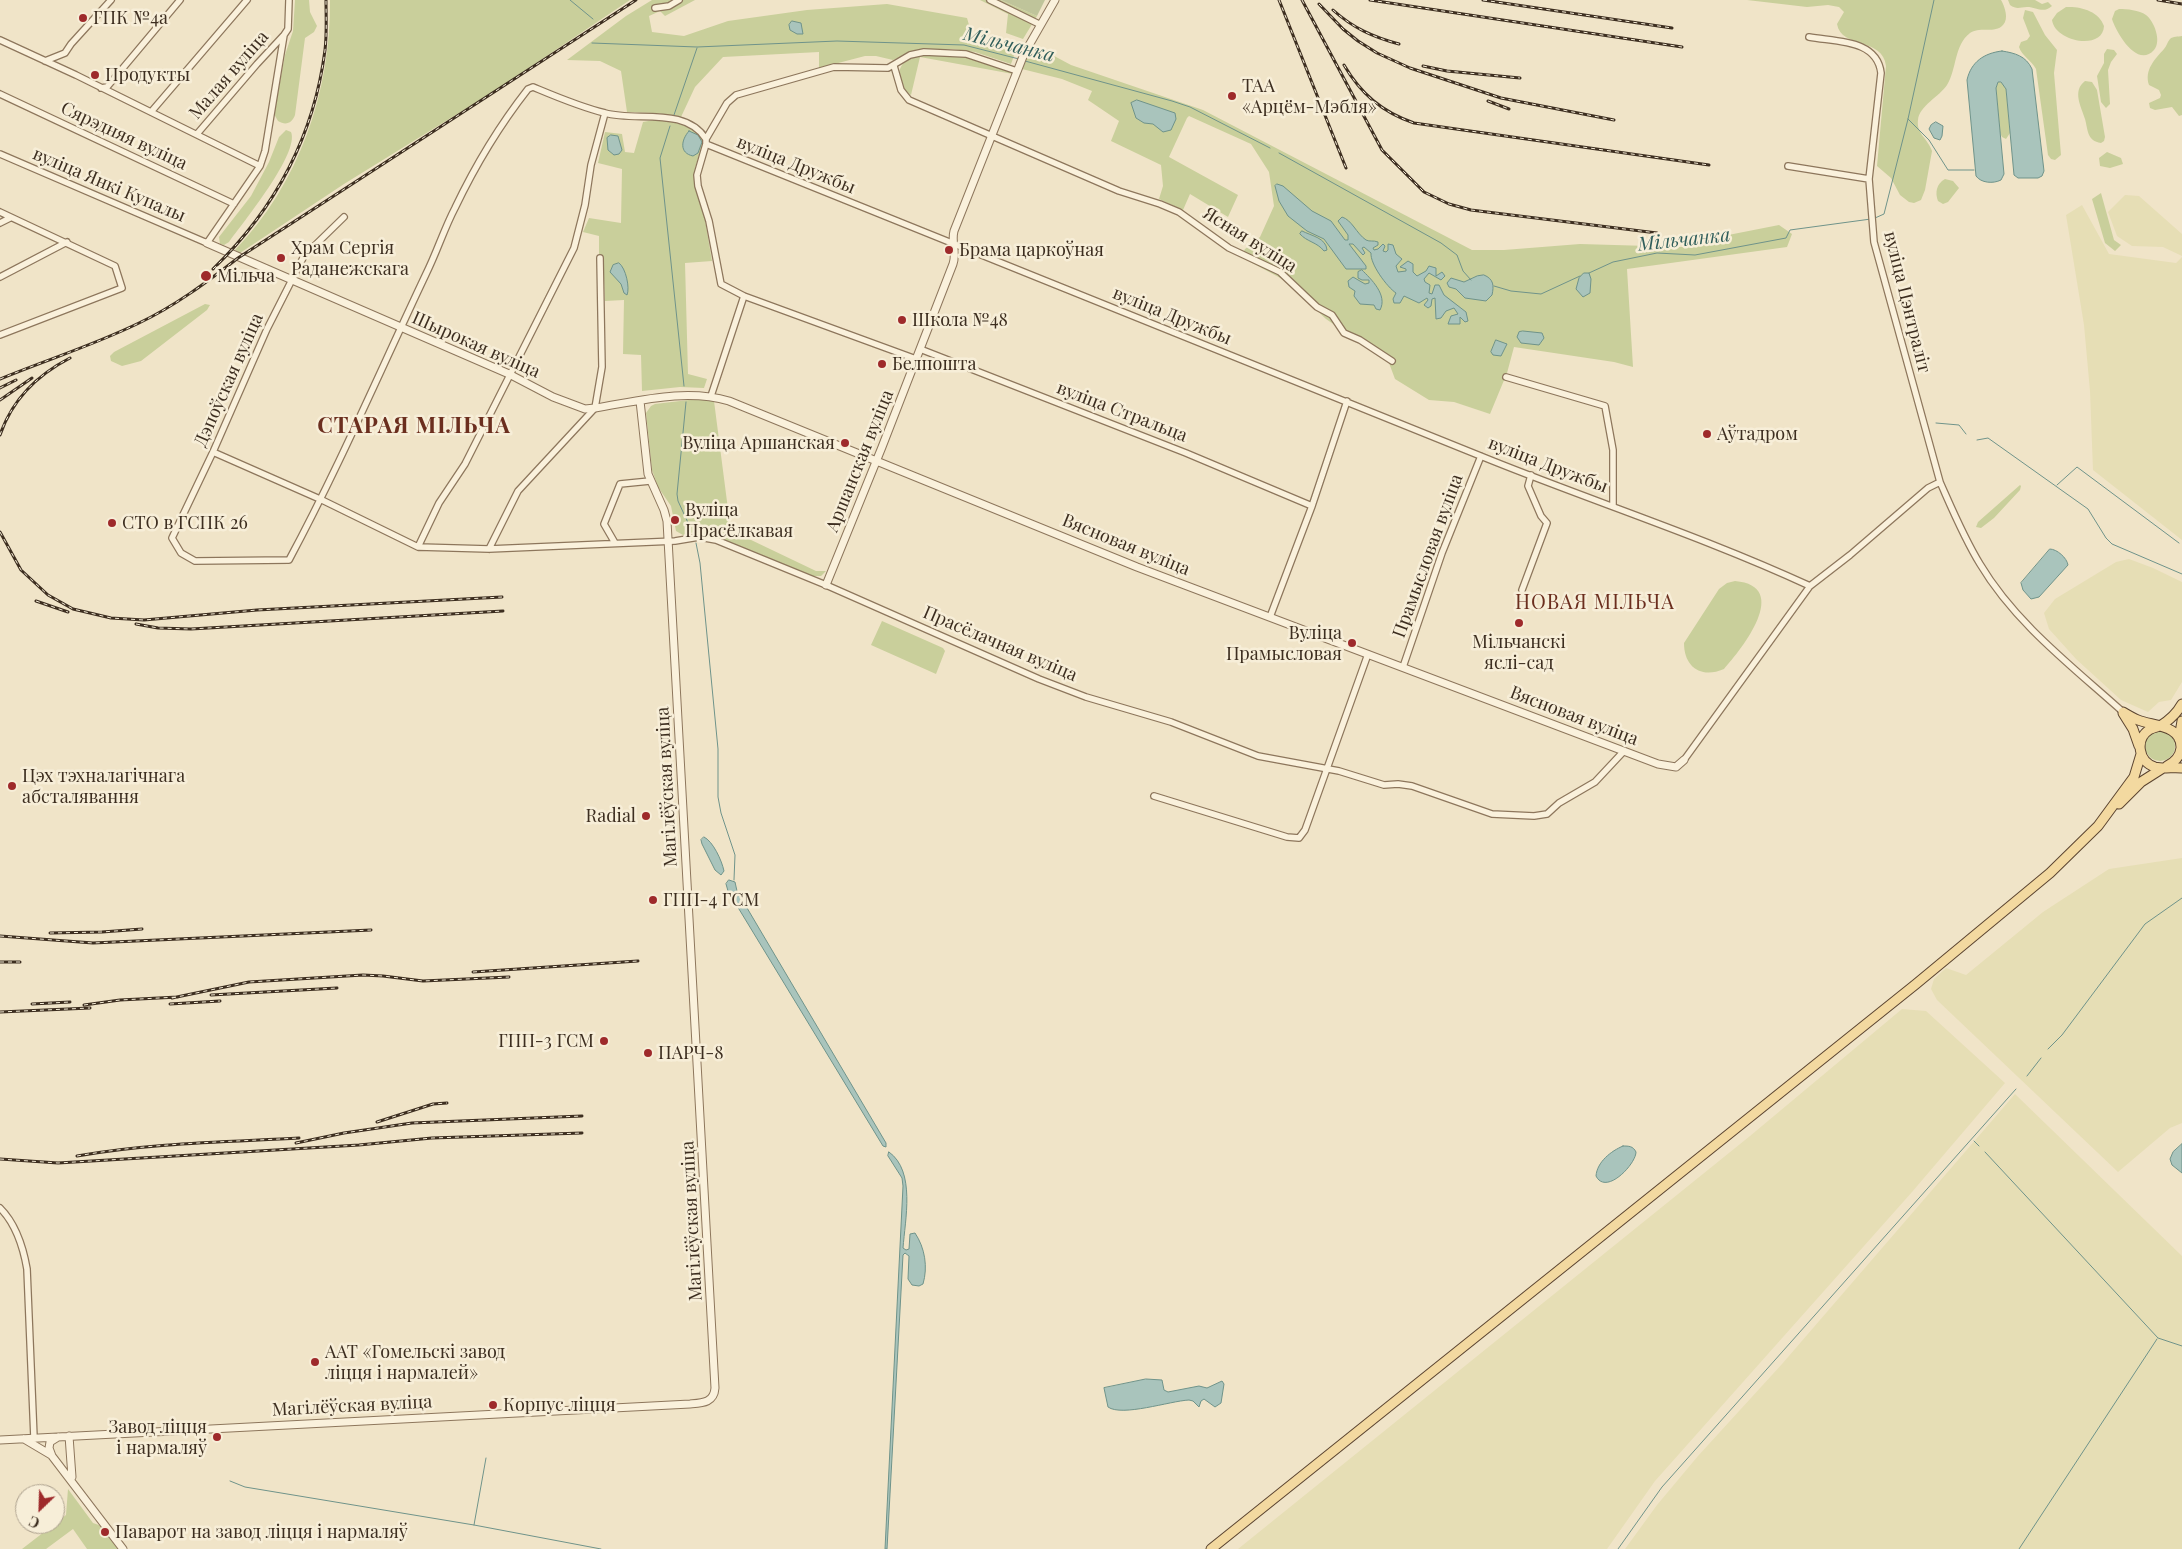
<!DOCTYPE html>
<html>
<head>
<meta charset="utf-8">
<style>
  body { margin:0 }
  #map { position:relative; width:2182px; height:1549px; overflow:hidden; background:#f0e4c8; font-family:"Playfair Display",serif }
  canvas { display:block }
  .north { position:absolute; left:15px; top:1484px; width:50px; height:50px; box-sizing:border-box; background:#f7eed8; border:1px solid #ada18e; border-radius:50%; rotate:204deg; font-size:14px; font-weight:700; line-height:20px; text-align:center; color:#3d2e20 }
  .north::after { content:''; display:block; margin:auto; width:18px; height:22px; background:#9e2a2b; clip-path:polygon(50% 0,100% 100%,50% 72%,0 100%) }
</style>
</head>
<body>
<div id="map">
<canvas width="2182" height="1549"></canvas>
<div class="north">С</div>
</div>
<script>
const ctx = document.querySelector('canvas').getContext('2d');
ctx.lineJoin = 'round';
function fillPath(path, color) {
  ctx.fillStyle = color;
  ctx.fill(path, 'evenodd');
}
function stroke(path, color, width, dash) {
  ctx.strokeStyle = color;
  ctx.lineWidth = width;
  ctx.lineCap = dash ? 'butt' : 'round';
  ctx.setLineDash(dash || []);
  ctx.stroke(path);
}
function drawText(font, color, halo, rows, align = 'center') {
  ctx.font = font + ' "Playfair Display",serif';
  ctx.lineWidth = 5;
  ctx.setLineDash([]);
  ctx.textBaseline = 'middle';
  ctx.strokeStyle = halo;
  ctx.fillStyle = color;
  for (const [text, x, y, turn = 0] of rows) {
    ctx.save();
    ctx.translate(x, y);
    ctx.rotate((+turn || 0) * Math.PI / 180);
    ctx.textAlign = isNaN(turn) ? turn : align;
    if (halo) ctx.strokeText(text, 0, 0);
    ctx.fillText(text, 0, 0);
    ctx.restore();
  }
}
fillPath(new Path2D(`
  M2125,195L2139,196L2182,234V256L2163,247L2132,246L2117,236L2108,212Z
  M2082,205L2109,254L2176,263L2182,257V540L2093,470L2090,391L2084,325L2066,215Z
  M2129,559L2153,568L2182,582V682L2171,700L2159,702L2148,712L2121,700L2076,659L2049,629L2044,613L2055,599L2116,562Z
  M2182,858V1123L2170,1128L2118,1172L1937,1000L1931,989L1934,979L1946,968L1966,975L2043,912L2109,869Z
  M1902,1009L1926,1011L2005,1083L1912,1192L1655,1481L1607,1549H1238L1750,1136Z
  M2015,1094L2182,1256V1549H1625L1657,1505L1698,1456L1782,1364Z`), '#e6deb5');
fillPath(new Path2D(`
  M295,0H309L310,12L317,26L314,32L305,38L295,115C292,123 286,126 278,121L274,114L285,55L293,31Z
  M330,0H630L496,90L344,184L240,253L235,250C299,184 331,91 330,0Z
  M652,0H695L665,16L660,11L649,16L652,32L684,36L728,21L807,10L887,4L967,18L973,39L1015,53L1011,64L975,52L952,49L915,50L893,60L876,56H865L819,68V52L723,57L695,87L681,117L656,113L627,112L621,71L600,61L567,60L626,16Z
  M980,0H1001L1037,16L1023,39L1006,33L1008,14Z
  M1747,0H2001C2005,7 2009,19 2003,25C1995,34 1980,26 1970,33C1954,45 1957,69 1947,85C1940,96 1919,106 1918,120C1916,133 1928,139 1932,151L1925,190L1921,200L1914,203L1909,202L1900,195L1891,178L1877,166L1886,66C1883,37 1841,49 1837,24L1844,12L1839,7L1828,5L1807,7Z
  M2008,0H2035L2042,4L2048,2L2052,6C2043,14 2037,7 2027,7C2020,7 2017,10 2010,5Z
  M2066,7C2080,6 2099,11 2104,26C2103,51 2055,42 2052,20L2057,13Z
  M2119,9C2127,9 2139,10 2146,15C2154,21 2162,41 2154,50C2137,69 2116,32 2112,19L2115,11Z
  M2025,10L2033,12L2045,35L2057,50L2054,73L2061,155L2055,160L2051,159L2048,155L2036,69C2031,60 2022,56 2019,47L2021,42L2027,40L2030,36L2023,18Z
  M2182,36V115L2179,116L2172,107L2155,110L2150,108L2149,103L2160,98L2161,95L2159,90L2149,85C2144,70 2155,59 2164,49C2167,46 2167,42 2170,39C2173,36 2178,37 2182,36Z
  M1034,49H1041L1071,65L1203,110L1472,250H1504L1580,244L1683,247L1708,239L1779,225L1792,234L1787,247L1627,269L1633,367L1614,362L1514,347L1507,373L1490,414L1454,402L1429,400L1395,379L1389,363L1326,319L1286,281L1241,257L1245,249L1260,237L1274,206L1269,172L1251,144L1189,116L1187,118L1169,157L1238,195L1228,217L1190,194L1183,210L1159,199L1163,186L1161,165L1111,141L1119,121L1088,100L1092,91L1062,79L1022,69L1029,53Z
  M2107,49L2114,50L2117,54L2111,62L2108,70L2110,104L2106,108L2101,102L2097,76L2104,63V54Z
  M932,54L963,56L1011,71L1013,74L920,57L911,95L903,89L899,75C900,57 918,55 932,54Z
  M2085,81L2092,82L2097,90L2105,137L2104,141L2101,143C2087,141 2088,130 2085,119C2081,106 2072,91 2085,81Z
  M1998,82L2003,83L2006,89L2010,133L2006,139L2002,137L2000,133L1996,88Z
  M659,119C674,122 697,126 703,142L695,168L694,180L705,220L712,261L685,263L688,374L707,379L704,388L680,387L642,391L641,355L623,354L624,300L605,301L603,256L599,255V236L583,232L589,218L621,223L622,169L598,163L605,132L622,134L625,152L634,153L643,122Z
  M286,130L291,132C300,153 242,224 229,242L224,245L220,244L219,237L251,196L269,162L279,137Z
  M2107,152L2121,158L2123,164L2110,168L2100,166L2099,158Z
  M1945,179L1953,181L1959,188L1948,202L1943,204L1938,201C1935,193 1936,184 1945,179Z
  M2101,193L2114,240L2121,245L2115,251L2105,243L2092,199Z
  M205,304L210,305L207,310L141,361L122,366L111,361L110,356L114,352Z
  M697,399L714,401L729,517L726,528L816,571H826L821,576H812L711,535L694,532L683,535L676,531L671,506L658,487L652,470L646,413L651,406L655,404Z
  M2020,485L2021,486L2020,490L1994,518L1981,528L1976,527L1978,522Z
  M1735,581C1792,586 1742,649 1724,669C1701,679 1684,667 1684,643L1719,589L1727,583Z
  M882,621L943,648L945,651L936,674L871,645Z
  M2145 746a15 15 0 1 1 30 0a15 15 0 1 1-30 0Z
  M68,1489L93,1523L99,1525L118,1549H87L73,1529L46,1549H22L66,1515Z`), '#c9cf9b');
fillPath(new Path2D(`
  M1001,0H1045L1037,16Z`), '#bfc49a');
const water = new Path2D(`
  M792,21L801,23L803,34H797L790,30L789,25Z
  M2002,51C2015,53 2026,56 2032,69L2044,171L2042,176L2038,178H2018L2014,175L2006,89L2001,82H1998L1996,88L2004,174L2001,180C1993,184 1981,183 1976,176L1967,80C1971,62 1984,53 2002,51Z
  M1137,100L1175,113L1176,119L1171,130L1163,132L1153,124L1144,123L1136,118L1131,103Z
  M1936,122L1943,126L1942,136L1940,140L1934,138L1929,129L1931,125Z
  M689,131L698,135L702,142L698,153L693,156C679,153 681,140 689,131Z
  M611,135L618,136L622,150L619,154L614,155L608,150L607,138Z
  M1277,184L1283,186L1312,211L1331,221L1345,240H1348V235L1338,221L1342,217C1352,220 1356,233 1366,240C1370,242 1373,240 1378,242V245L1373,248L1374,250L1378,249L1383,244L1385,246L1383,251L1386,252L1388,250V244L1393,245L1396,254L1402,259L1396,266L1398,272L1406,271V269L1400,267L1408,261L1413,264V272L1417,276L1426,271L1429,266L1436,268V276L1442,272L1445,276L1441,280L1429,273L1424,279L1425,282L1430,285L1429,293L1432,294L1435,285H1439L1444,295L1466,312L1468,321L1465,322L1460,317V324H1448L1451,316L1458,314L1454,308L1446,311L1441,318L1436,319L1435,298L1432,299L1431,306L1428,308L1424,305L1428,300L1427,298L1419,303L1404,296L1400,303H1394L1393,299L1396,293C1387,287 1370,264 1371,253L1364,247L1362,248L1365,253L1363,255L1353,244H1349L1366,266V269H1346L1324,239L1307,231L1288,216L1279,201L1275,186Z
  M1302,231C1312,236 1326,238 1327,250L1324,251C1317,242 1307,242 1300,234Z
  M619,263C626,268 630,288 627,295L624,293L621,284L610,272L613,265Z
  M1362,270C1371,279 1388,295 1380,310L1376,309L1374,305L1360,304L1354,296L1355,291L1349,287L1348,281L1353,277L1365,284L1369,283V280H1362L1358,278V272Z
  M1584,273H1589L1591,279L1590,293L1583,297L1576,289L1579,278Z
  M1484,275C1494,279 1494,286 1492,295L1486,301L1465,298L1456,289L1449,287L1447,283L1451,278L1464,282L1477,276Z
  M1523,331L1542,333L1544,338L1539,345L1521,343L1517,337L1519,332Z
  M1496,340L1507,344L1501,356L1493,355L1491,352Z
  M2050,549C2057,549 2067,558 2068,565L2039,597L2031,599L2023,590L2021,583Z
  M704,837C713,841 722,861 724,871L721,875L715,870L702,844L701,840Z
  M729,880L735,882L737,891L886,1143V1147L883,1146L728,891L726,884Z
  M2182,1144V1173L2172,1165L2170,1159L2173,1152Z
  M1623,1146C1629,1146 1633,1146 1636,1152C1636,1164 1606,1196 1596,1176C1597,1162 1611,1151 1623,1146Z
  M889,1152C916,1171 905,1220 903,1248L906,1250L909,1249L910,1234L915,1233C925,1248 928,1267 923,1284L919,1286L912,1285L908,1279L909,1256L905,1253L903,1255L887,1549H885L903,1186L902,1178L888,1156Z
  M1146,1379L1162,1380L1164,1390L1168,1392L1199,1386L1207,1388L1222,1381L1224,1384L1221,1403L1215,1407L1204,1399L1201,1401L1199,1407L1193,1401L1189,1400C1170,1401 1122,1417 1108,1407L1104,1388Z`);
fillPath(water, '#a9c4bc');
stroke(water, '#6f938a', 1);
stroke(new Path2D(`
  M570,0L593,19
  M592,43L697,47L837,41L964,45L1019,59
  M1025,61L1172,101L1190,107L1270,148
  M674,115L697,48
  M1908,119L1929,140L1948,170H1974
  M670,126L660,158L684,386
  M1279,153L1441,243L1457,255L1463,271L1471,280
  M1875,218L1884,214L1908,119L1934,0
  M1589,273L1613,262L1657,253L1695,255L1786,238L1790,230L1871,219
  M1494,286L1511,291L1541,294L1580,276
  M686,402L677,494L678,501L690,527
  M1936,423L1959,425L1966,434
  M1977,440L1988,438L2088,509L2106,538L2112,544L2182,574
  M2057,485L2077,467L2179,543
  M696,543L700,563L718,749V797L721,813L735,855L734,880
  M2048,1049L2062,1035L2145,924L2182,898
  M2027,1076L2041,1058
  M1974,1141L1979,1146
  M1985,1152L2158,1338L2182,1346
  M230,1481L245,1487L474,1525L601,1549
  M474,1525L486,1458
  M1618,1549L1662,1487L2016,1089
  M2019,1549L2157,1339`), '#6f938a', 1);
const minor = new Path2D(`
  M990,0L1039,24
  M655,8L669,6L679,0
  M1809,37C1836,42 1877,39 1881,73L1869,179L1874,242L1940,482C1952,509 1964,538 1980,564C2015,623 2073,667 2123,712
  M0,40L76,75L260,166
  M45,61L65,53L71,44L111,0
  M894,66L901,90L909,100L1119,191L1160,204L1179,212L1229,248L1280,272L1317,307L1332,315L1344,333L1360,340L1392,361
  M101,88L107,87L180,0
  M0,94L234,204
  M151,112L247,0
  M197,134L257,64L283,36
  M706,144C968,251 1231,354 1493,461C1598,503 1706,538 1810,586
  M0,154L207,243L260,166L265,151L284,35L288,29L289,0
  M1788,166L1869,179
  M0,212L115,266L122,288L0,335
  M344,217L304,256L267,329L213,452L172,538L181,553L195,561L289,560C339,467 381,369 426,274C437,252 444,229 455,208C475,166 499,126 528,89L533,87C557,97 580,107 605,113C636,122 685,106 706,139
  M0,223L10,218
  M0,277L67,242
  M920,349L1186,453L1312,506
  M916,359L744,296L721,284L709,221L698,186L697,175L706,144V139L727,103L736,95L834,67L888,68L910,55L924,52L966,54L1017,71
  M1506,377L1605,406L1613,450V506
  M711,396L744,296
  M213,452L322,500L418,547L489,549L675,541L699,537L716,540L826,585L1039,679L1086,697L1171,722L1258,756L1339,771L1384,785L1398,784L1412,786L1492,814L1534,816L1547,814L1559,803L1595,782L1624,751
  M615,543L604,524L620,484L650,481
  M418,547L439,503L465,464L574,248L585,205L591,165L605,113
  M489,549L518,491L595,408L602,367L600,258
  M1522,590L1547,523L1541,516L1528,486L1531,475
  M1270,617L1312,506L1347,401
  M1403,667L1442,553L1481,456
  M1684,760L1810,586L1850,555L1928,488L1940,482
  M1154,796L1287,837L1299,838L1305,830L1368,654
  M0,1208C16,1224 23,1246 27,1269L34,1438`);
const tertiary = new Path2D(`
  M207,243L509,374L553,397L585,409L595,408C639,401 686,388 729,401L1137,567L1658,764L1676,767L1684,760
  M826,585L882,447L953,264C957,253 951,242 954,231L1024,54L1055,0
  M69,1436L72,1477
  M58,1437L50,1442L49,1448L52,1456L123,1549
  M24,1439L51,1455
  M0,1440L690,1404C702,1403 714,1403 715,1388L667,521L664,510L648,474L640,401`);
const primary = new Path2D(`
  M2182,704C2177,713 2170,720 2160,726C2157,727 2152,728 2149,730C2135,739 2138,762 2155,767C2163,769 2174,767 2182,768
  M2123,712C2128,715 2133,718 2138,720C2153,726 2182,725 2181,748C2180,757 2175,762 2167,766
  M2123,713L2133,729L2139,746
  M2179,739L2182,721
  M2119,804L2141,782L2163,768
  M1211,1549L1916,984L2050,873L2098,826L2134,777L2141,754`);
stroke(minor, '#8d765c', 8);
stroke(tertiary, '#8d765c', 9);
stroke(primary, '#5b4430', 11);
stroke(minor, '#faf1dc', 5.5);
stroke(tertiary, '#faf1dc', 7);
stroke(primary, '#f3d9a0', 9);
const rail = new Path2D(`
  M1279,0L1346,168
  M1302,0L1382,150L1424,192L1449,204L1471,210L1657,233
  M1370,0L1682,47
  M1483,0L1672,28
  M2158,0L2182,4
  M1319,4L1343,29L1358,41L1377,53L1410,68L1501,98L1614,120
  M1333,10C1353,28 1373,37 1399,44
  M1344,65C1361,94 1382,112 1414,123L1709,165
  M1423,66L1447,71L1520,78
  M1488,101L1509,109
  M213,269C275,209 314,136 325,50C327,33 326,16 326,0
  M0,379C46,360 94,345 139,323C175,306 207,282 238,258L636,0
  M0,388L16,380
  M0,400L32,378
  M0,435C12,400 37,375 70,358
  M0,532L21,570L48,595L73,609L111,618L144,620L257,610L502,597
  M36,601L68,612
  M136,624L158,628L191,629L503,611
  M50,933L102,932L142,929
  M0,936L93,943L371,930
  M0,962H20
  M473,972L638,961
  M211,995L337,988
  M172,998L249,982L363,975L383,976L423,981L509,977
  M32,1004L70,1002
  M170,1004L220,1001
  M84,1005L120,1000L178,997
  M0,1012L90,1008
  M377,1122L433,1104L447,1103
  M296,1143L344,1133L412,1123L582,1116
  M77,1156C150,1143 225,1142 299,1138
  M0,1159L58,1163L359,1145L432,1138L582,1133`);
stroke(rail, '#3d2e20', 3);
stroke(rail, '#f7eed8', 1, [4]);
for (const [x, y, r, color] of [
  [83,18,5,"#9e2a2b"],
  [95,75,5,"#9e2a2b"],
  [1232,96,5,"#9e2a2b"],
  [949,250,5,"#9e2a2b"],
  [281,258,5,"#9e2a2b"],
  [206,276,6,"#9e2a2b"],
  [902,320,5,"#9e2a2b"],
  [882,364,5,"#9e2a2b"],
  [1707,434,5,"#9e2a2b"],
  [845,443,5,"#9e2a2b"],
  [675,520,5,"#9e2a2b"],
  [112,523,5,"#9e2a2b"],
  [1519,623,5,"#9e2a2b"],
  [1352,643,5,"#9e2a2b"],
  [12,786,5,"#9e2a2b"],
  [646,816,5,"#9e2a2b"],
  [653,900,5,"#9e2a2b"],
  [604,1041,5,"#9e2a2b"],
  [648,1053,5,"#9e2a2b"],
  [315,1362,5,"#9e2a2b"],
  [493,1405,5,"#9e2a2b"],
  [217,1437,5,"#9e2a2b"],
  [105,1532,5,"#9e2a2b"]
]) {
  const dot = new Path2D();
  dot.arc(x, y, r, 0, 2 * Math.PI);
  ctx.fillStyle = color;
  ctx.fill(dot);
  stroke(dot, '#f7eed8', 2);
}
drawText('18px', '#3d2e20', '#f7eed8', [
  ["ГПК №4а",93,18],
  ["Продукты",105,75],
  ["ТАА",1242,86],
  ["«Арцём-Мэбля»",1242,107],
  ["Храм Сергія",291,248],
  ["Раданежскага",291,269],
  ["Брама царкоўная",959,250],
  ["Мільча",217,276],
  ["Школа №48",912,320],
  ["Белпошта",892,364],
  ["Аўтадром",1717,434],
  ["Вуліца Аршанская",835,443,"right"],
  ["Вуліца",685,510],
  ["Прасёлкавая",685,531],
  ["СТО в ГСПК 26",122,523],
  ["Вуліца",1342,633,"right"],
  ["Прамысловая",1342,654,"right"],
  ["Мільчанскі",1519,642,"center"],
  ["яслі-сад",1519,663,"center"],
  ["Цэх тэхналагічнага",22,776],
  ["абсталявання",22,797],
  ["Radial",636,816,"right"],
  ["ГПП-4 ГСМ",663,900],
  ["ГПП-3 ГСМ",594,1041,"right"],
  ["ПАРЧ-8",658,1053],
  ["ААТ «Гомельскі завод",325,1352],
  ["ліцця і нармалей»",325,1373],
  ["Корпус ліцця",503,1405],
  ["Завод ліцця",207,1427,"right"],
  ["і нармаляў",207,1448,"right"],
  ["Паварот на завод ліцця і нармаляў",115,1532]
], 'left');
drawText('18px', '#3d2e20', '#f7eed8', [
  ["Малая вуліца",229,75,-49],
  ["Сярэдняя вуліца",124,136,25],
  ["вуліца Дружбы",796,165,22],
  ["вуліца Янкі Купалы",109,185,23],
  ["Ясная вуліца",1250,240,32],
  ["вуліца Цэнтраліт",1907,302,76],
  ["вуліца Дружбы",1172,316,22],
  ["Шырокая вуліца",476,345,24],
  ["Дэпоўская вуліца",229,380,-66],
  ["вуліца Стральца",1122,412,21],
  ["Аршанская вуліца",860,461,-68],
  ["вуліца Дружбы",1548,465,21],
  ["Вясновая вуліца",1126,545,22],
  ["Прамысловая вуліца",1428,556,-70],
  ["Прасёлачная вуліца",1000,644,23],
  ["Вясновая вуліца",1574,716,21],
  ["Магілёўская вуліца",667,787,-93],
  ["Магілёўская вуліца",692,1221,-93],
  ["Магілёўская вуліца",352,1406,-3]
]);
drawText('italic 19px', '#2f5d5a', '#f7eed8', [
  ["Мільчанка",1009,45,14],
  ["Мільчанка",1684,240,-6]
]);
ctx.letterSpacing = '1px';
drawText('20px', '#6b2e1e', '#f7eed8', [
  ["НОВАЯ МІЛЬЧА",1595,603]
]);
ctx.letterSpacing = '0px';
ctx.letterSpacing = '1px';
drawText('bold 22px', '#6b2e1e', '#f7eed8', [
  ["СТАРАЯ МІЛЬЧА",414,426]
]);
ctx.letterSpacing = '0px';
</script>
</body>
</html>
